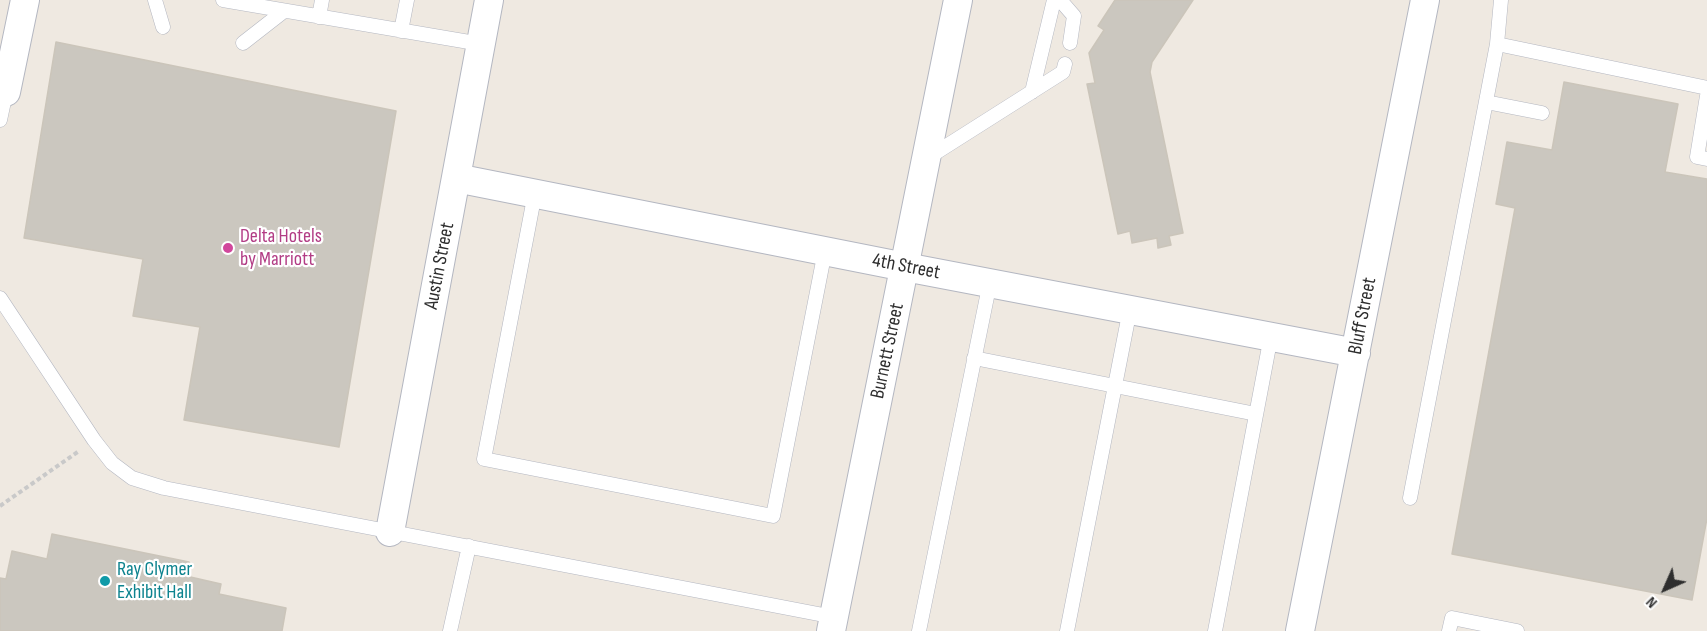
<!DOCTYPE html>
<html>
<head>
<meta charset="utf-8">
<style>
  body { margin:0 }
  #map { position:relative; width:1707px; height:631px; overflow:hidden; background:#efe9e1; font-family:"Sofia Sans Condensed",sans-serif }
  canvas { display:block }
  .north { position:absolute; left:1635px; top:559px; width:60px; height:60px; -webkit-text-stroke:4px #fff; paint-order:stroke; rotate:225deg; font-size:16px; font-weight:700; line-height:24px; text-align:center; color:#2e2e2e }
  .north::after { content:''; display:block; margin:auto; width:21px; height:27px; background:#2e2e2e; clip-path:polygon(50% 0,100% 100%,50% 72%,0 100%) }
</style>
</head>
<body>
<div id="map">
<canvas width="1707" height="631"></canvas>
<div class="north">N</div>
</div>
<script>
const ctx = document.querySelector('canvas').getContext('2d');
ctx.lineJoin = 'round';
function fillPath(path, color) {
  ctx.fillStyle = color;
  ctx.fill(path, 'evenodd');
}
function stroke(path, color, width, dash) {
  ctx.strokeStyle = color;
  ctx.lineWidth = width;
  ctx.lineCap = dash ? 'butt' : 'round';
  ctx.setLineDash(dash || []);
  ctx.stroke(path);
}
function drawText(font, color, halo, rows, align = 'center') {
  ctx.font = font + ' "Sofia Sans Condensed",sans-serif';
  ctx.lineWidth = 4.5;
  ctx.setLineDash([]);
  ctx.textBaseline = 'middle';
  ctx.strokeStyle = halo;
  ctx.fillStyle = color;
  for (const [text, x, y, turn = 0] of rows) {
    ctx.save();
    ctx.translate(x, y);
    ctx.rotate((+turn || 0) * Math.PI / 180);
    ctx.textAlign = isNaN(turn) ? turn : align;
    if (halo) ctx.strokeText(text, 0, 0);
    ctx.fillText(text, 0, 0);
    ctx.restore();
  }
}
const building = new Path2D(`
  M1115,0H1193L1152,62L1150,72L1183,233L1169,236L1171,245L1158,248L1157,238L1132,243L1130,231L1118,234L1087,84L1095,83L1089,53L1104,30L1098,26Z
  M56,42L396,111L339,447L184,420L200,327L133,316L143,259L24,238Z
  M1564,82L1678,104L1665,172L1707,179V518L1692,600L1452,554L1515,208L1496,204L1507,142L1552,150Z
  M52,534L189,562L186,576L221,584L219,594L286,608L282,631H0V578L6,579L12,551L47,559Z`);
fillPath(building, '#cbc7bf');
stroke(building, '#cbc5ba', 1.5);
const lane = new Path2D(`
  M155,0L163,27
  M223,0L481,44
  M1060,0L1074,16L1070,43
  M319,17L322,0
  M401,31L407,0
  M243,43L284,11
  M1497,44L1501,0
  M1032,92L1054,0
  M1707,96L1697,157L1707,159
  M1486,102L1542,113
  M0,120L6,92
  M929,157L1063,72L1065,64
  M535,193L484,459L773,516L825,251
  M0,298L94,440L112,463L132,478L164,488L834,617
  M974,358L1256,414
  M1410,498L1497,44L1707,88
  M450,631L469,546
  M919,631L990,282
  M1067,631L1130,309
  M1215,631L1271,336
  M1449,631L1452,618L1517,631`);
const street = new Path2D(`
  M0,91L6,92L25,0
  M456,178L905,267L1356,353
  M390,532L489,0
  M831,631L958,0
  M1300,631L1425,0`);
stroke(lane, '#b4b7c1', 15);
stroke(street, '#b4b7c1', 30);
stroke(new Path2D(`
  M0,506L79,451`), '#c9c9c9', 4, [4.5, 3]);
stroke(lane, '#fff', 14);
stroke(street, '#fff', 28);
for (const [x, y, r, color] of [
  [228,248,6,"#d1479c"],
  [105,581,6,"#0f9aa8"]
]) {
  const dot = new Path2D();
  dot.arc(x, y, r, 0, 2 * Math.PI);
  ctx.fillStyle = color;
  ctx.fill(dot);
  stroke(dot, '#fff', 2);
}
drawText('20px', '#b23c85', '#fff', [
  ["Delta Hotels",240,237],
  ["by Marriott",240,260]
], 'left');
drawText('20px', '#2e2e2e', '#fff', [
  ["Austin Street",440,266,-79],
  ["4th Street",906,267,11],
  ["Bluff Street",1363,316,-79],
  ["Burnett Street",888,351,-78]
]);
drawText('20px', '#0d838f', '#fff', [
  ["Ray Clymer",117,570],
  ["Exhibit Hall",117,593]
], 'left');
</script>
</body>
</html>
